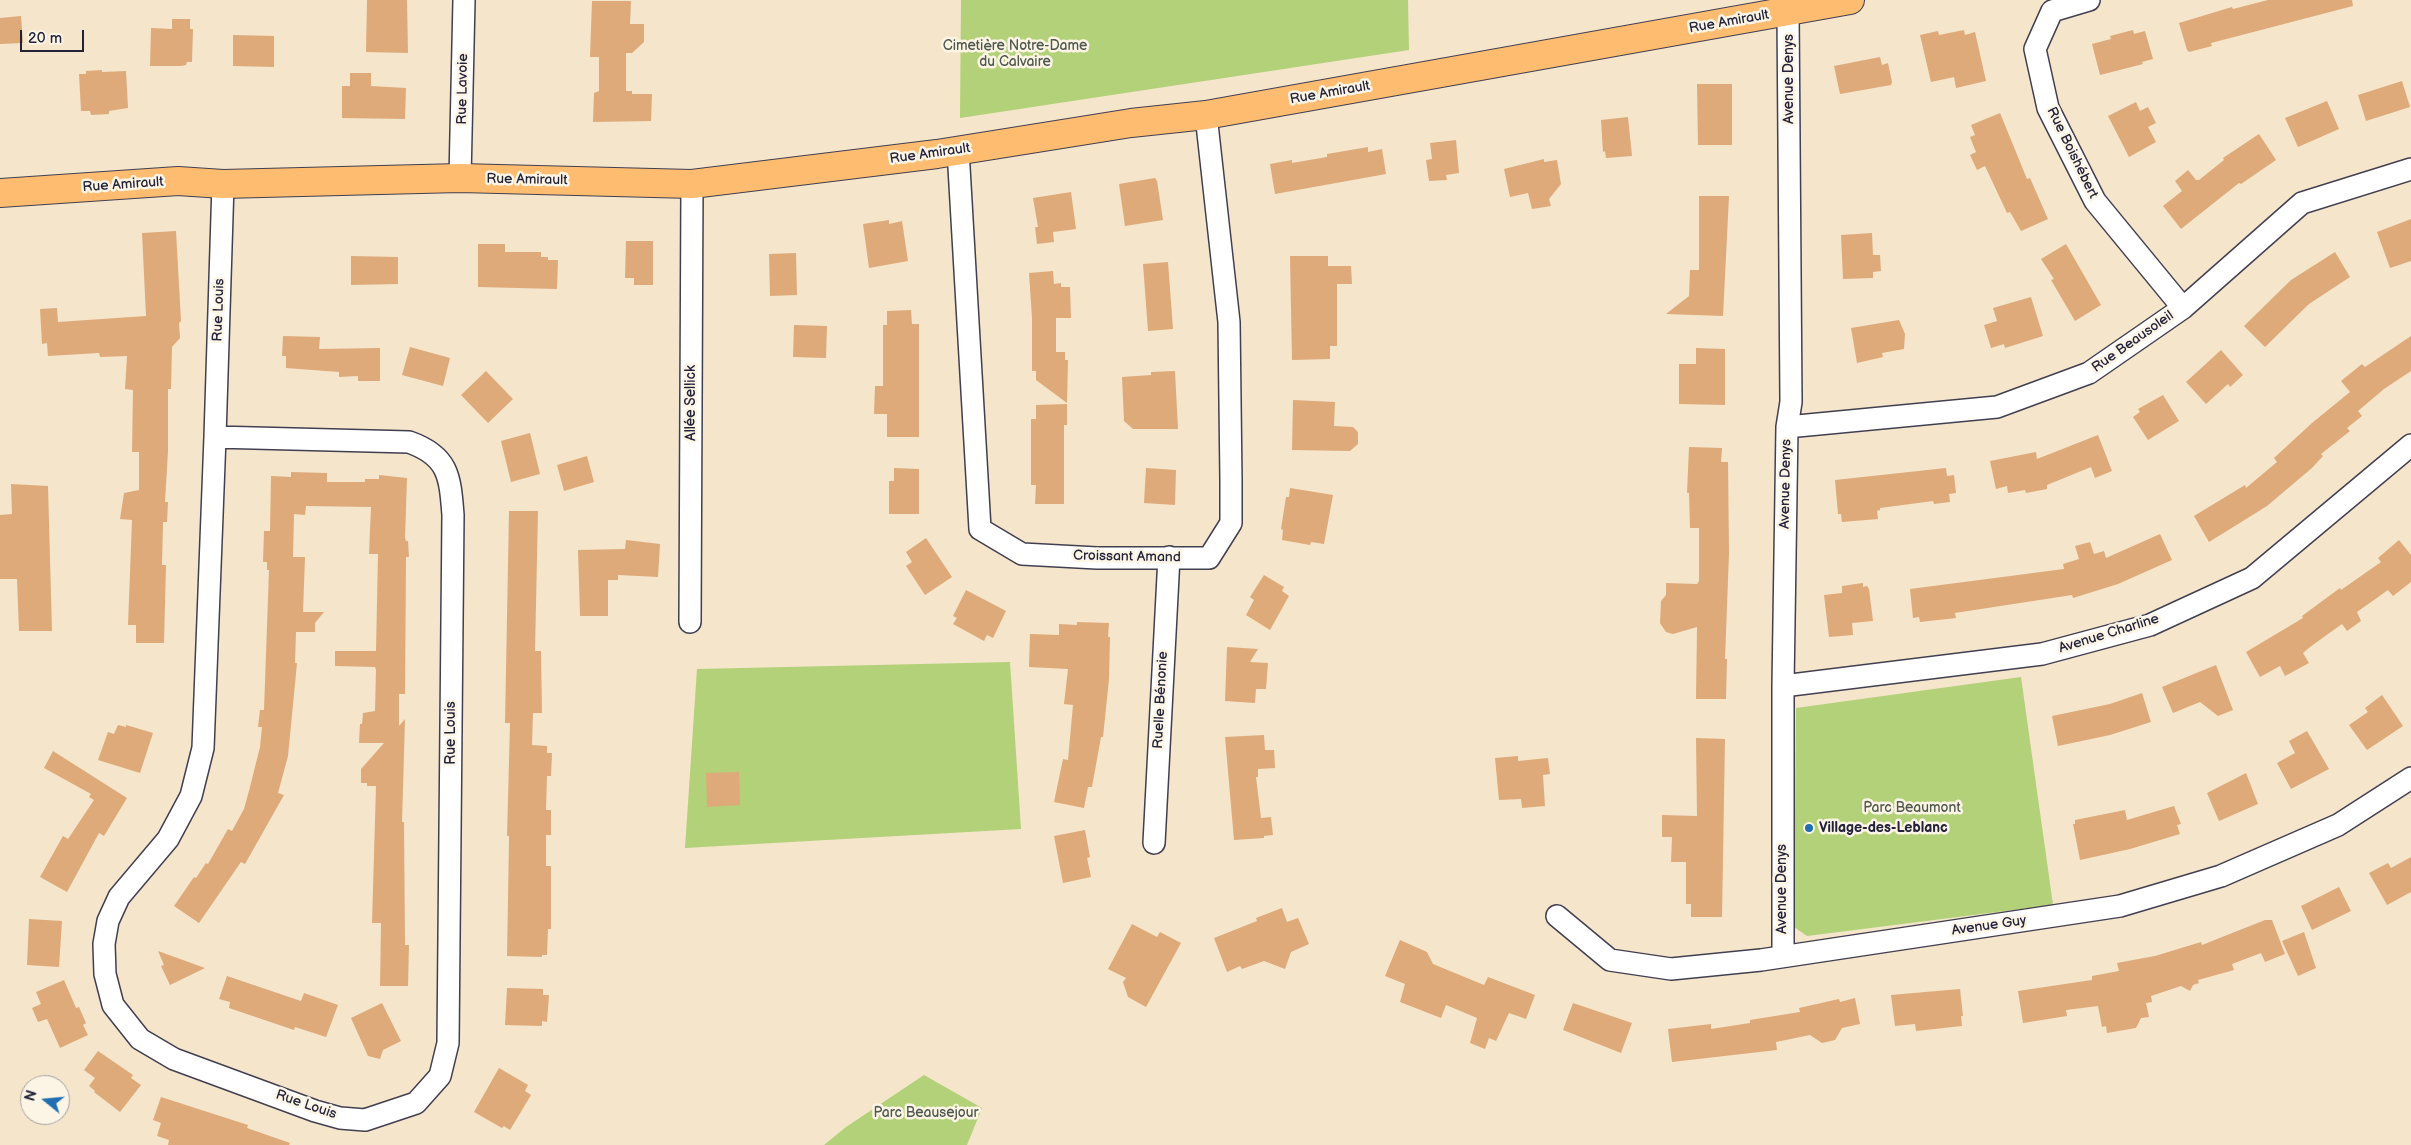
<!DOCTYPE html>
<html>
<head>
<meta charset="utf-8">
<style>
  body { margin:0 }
  #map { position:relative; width:2411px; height:1145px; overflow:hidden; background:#f4e5cb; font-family:"Balsamiq Sans",sans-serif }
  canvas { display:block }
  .north { position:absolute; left:20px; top:1075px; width:50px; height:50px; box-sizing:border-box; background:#fcf5e5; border:1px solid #a5a1a1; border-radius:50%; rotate:287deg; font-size:14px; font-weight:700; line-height:20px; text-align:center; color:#22223b }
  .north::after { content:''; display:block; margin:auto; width:18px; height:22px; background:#1f6fb2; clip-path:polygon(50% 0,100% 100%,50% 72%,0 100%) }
  .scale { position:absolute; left:20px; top:30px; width:64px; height:22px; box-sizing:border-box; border:2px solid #22223b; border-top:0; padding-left:6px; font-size:15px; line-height:18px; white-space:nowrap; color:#22223b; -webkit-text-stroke:4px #fcf5e5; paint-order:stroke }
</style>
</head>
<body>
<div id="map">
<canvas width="2411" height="1145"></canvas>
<div class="north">N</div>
<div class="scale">20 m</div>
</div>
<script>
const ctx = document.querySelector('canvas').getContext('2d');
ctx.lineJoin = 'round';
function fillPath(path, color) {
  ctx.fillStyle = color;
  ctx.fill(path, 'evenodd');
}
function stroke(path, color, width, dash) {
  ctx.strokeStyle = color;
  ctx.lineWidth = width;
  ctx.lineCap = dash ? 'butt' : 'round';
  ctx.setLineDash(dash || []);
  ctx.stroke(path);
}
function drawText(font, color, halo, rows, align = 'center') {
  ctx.font = font + ' "Balsamiq Sans",sans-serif';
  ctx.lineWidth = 5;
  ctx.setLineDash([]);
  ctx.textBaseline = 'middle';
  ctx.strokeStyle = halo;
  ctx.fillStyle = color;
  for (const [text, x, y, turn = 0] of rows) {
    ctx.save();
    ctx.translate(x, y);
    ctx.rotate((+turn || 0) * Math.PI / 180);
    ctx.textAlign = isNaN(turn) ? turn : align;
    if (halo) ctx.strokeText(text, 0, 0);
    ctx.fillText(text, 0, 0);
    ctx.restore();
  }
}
fillPath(new Path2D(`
  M961,0H1408L1409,50L960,118Z
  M1010,662L1021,829L685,848L697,669Z
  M2021,677L2053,905L1807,936L1794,927L1796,708Z
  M924,1075L982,1108L967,1145H824L846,1127Z`), '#b2d178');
fillPath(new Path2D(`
  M367,0H407L408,53L366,52Z
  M2268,0H2352L2353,6L2211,43L2212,46L2189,52L2187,50L2179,23L2232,7L2233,9Z
  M592,1H631L630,24H644V42L632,53H626V91H632V94H652L651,121L593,122L594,93L599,91V57H590Z
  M21,16L23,43L0,44V18Z
  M172,19H190V29H193L192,62H187L186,65L181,66H150L151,28L172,29Z
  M1964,30L1965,35L1975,32L1986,81L1956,88L1954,77L1931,82L1920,35L1938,31L1939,35Z
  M2133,30L2134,34L2145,31L2153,59L2142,62L2143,64L2100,75L2092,44L2111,39L2110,36Z
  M233,35L274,36V67L233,66Z
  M1880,57L1882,65L1888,63L1892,82L1891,85L1840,94L1834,66Z
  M102,70V72L126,71L128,108L109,111V114L91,115L90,111H81L79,74H86V71Z
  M350,73H371V86L406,88L405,119L342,118V86H350Z
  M2402,81L2410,107L2366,121L2358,95Z
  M1697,84H1732V145H1698Z
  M2327,101L2339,129L2298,147L2285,118Z
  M2136,102L2140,111L2148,107L2156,123L2148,127L2156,142L2129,157L2108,116Z
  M2000,113L2027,179L2030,178L2048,219L2021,231L2010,212L2007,213L1985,166L1977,170L1970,155L1976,152L1970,137L1975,135L1971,125Z
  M1628,117L1632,156L1606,158L1605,151L1603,152L1601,120Z
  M2259,134L2276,160L2241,184L2239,183L2181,229L2163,206L2182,191L2175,181L2188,170L2196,180H2199L2224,160L2223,158Z
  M1456,140L1459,173L1446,175L1447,180L1429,181L1426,160L1432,159L1430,143Z
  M1368,147V152L1382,149L1386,174L1275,194L1270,164L1292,160V163L1327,157V154Z
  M1544,159V162L1557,160L1561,184L1549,199L1551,206L1532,209L1528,193L1510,197L1504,169Z
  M1155,178L1157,181L1163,220L1125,226L1119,184Z
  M1071,192L1076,229L1053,232L1054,242L1037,244L1035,227H1038L1033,198Z
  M1699,196H1729L1723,316L1666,314L1689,296L1690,270H1699Z
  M2411,219V261L2390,268L2377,232Z
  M889,220V224L902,221L908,261L869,268L863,224Z
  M176,231L181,321L179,323L180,338L172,347L171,389H168V451L165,502H168L167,522H163L162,565H166L164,643H136V625H128L132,520L120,519L124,493L139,490V452H132L133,390L125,389L127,356L100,357L99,353L48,356L47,343L42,344L40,309L57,308L58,322L146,316L142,233Z
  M1872,233L1873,255H1880L1881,271L1873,272V278L1843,279L1841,235Z
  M626,241H653V285H634V278H625Z
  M478,244H505V252H541V257H548V260H558L557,289L478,287Z
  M2066,244L2101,305L2075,321L2051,280L2054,279L2041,259Z
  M2335,252L2350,277L2309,304L2265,347L2244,326L2291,280Z
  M796,253L797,295L770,296L769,254Z
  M351,256L398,257V284L351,285Z
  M1290,256H1328V266H1351L1352,284H1337V346H1330V359L1292,360Z
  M1168,262L1173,329L1148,331L1143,264Z
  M1053,271L1054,284L1061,283V287H1070L1071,318H1056V352H1065V360H1068L1067,403L1036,380V371H1032V318L1029,273Z
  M2031,297L2043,336L2005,348L2004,344L1991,348L1984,325L1997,321L1993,308Z
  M911,310L912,324H919V437H887V414H874L875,386H883V325H887V311Z
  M1899,320L1905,334L1904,349L1882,353L1883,357L1857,363L1851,328Z
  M794,325L827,326L826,358L793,357Z
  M283,336L320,337L319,349L380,348V381H358V376L339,377V372L286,368V356H282Z
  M2411,336V371L2384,389L2358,411L2362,416L2347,428L2350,431L2321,454L2323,456L2312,468L2267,506L2209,542L2194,516L2245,485L2246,488L2277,462L2274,458L2312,423L2350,392L2341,381L2362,364L2365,367Z
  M410,347L450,358L443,386L402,375Z
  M1696,348L1725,349V405L1679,404V364H1696Z
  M2221,350L2243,375L2230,387L2228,384L2206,404L2186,382Z
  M486,371L513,399L488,423L461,395Z
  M1175,371L1178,429H1133L1124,421L1122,377L1151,375V372Z
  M2163,395L2179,421L2148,440L2133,417L2140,412L2138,409Z
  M1293,400L1335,402L1334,426L1353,427L1358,432V444L1350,451L1292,450Z
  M1067,404V425H1064V504H1035L1036,485H1031V419H1036V405Z
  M530,433L540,474L511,482L501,441Z
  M2098,435L2112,471L2095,478L2091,467L2047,485V489L2026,493L2025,490L2008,493L2007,486L1996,489L1990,461L2036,452L2037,459Z
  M1689,447L1722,448L1721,462H1728L1729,553L1725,659H1727L1726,699H1696L1697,627L1673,634L1666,632L1660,623L1661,601L1666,595V583L1697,584L1699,581V528H1690L1689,493H1687Z
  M587,456L594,482L564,491L557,465Z
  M894,468L919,469V514H889V481H894Z
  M1146,468L1176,470L1175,505L1144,503Z
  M1946,468L1947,476L1954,475L1956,493L1949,494L1950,502L1934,504L1933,501L1880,508V510L1877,511L1878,519L1842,522L1841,514H1838L1835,480Z
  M291,472L327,473V482H365V479H379V475L407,478L405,538L406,541H408L409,557H406L405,694H399V726L405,719L402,822H404L405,945H409L408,986H380L381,923H372L376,786H367V783H361V769L384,743H359L360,724H362L363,713L375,711L376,670L375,667L335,666V651H376L378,554H369L371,507L306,506L305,515L294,514L293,557H305L303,612H324L315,623V632H296L295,663H297L288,756L278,793L284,795L245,864L241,862L199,923L174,906L194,877L196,878L206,863L208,864L228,829L232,831L244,809L250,787L260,747L262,727H258L260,710H264L269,570H267V562H263L264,531H270L271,476L291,477Z
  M11,484L48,486L52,631H19L17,579H0V515L12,514Z
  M1290,488L1333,495L1324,544L1311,542L1310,545L1282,540L1283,530L1281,529L1286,497H1289Z
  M509,511H538L535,651H541L542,713H533L532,745L547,746V753H552L551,776H547L546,810H551V835H546V866H551V929H548L547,955H542V957L507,956L509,840V836H507L510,723H505Z
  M2160,534L2172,560L2118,584L2073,598L2072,595L1955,613L1956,618L1920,622L1919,617L1913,618L1910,589L2064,569L2063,564L2079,559L2075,546L2090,542L2094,554L2104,551L2106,558Z
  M926,538L952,577L925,595L906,566L912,562L906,552Z
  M626,540L660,544L658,577L618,575V580H608V616H580L578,550L625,549Z
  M2399,540L2411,555V582L2393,596L2388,590L2357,612L2361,621L2347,631L2342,624L2310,647L2303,653L2309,663L2285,676L2280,666L2260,677L2246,652L2303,618L2302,616L2325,599L2340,588L2341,590L2381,562L2378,558Z
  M1264,575L1284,587L1282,591L1289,596L1270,630L1246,615L1254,600L1250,597Z
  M1863,583V587L1867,586L1869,589L1873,621L1852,623L1853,635L1829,637L1824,595L1842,593V586Z
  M966,590L1006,611L993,638L987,635L984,641L953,624L957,618L953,616Z
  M1077,622L1109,623L1108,637H1110L1109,679L1103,737H1101L1092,787H1088L1084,808L1054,802L1063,759L1068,760L1073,705L1064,704L1068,669L1029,667L1030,634L1059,635V624L1077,625Z
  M1227,647L1258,649L1250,662L1268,663L1266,689H1256L1255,703L1225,701Z
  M2216,665L2233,710L2218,716L2200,702L2173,713L2162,687Z
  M2142,693L2151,722L2110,735L2058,746L2052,716L2110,704Z
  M2382,695L2403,726L2367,750L2349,725L2368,712L2365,708Z
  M118,725L126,727V725L153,733L140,773L98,760L108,732L114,734Z
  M2307,731L2329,769L2291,789L2277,763L2295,753L2289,741Z
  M1264,735L1265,750H1274L1275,768L1258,769V777H1256L1261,818L1271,817L1273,835L1264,836V838L1234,840L1225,737Z
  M1696,738L1725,739L1722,917H1691V904H1686V862H1671L1672,837H1662V815L1697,816Z
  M53,751L127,798L104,836L99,833L67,892L40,877L63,836L68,839L94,800L89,797L91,794L44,768Z
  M1518,756V761L1548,758L1550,774L1543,775L1545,806L1522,808L1521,799L1499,800L1495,758Z
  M739,772L740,805L707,807L706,773Z
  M2246,773L2258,804L2219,821L2207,793Z
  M2174,806L2181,824L2177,825L2180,834L2130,849L2080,860L2073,824H2075V820L2125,810L2127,820Z
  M1085,830L1090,857L1087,858L1091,877L1063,883L1054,836Z
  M2411,857V892L2387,905L2369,873L2388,863L2391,868Z
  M2339,887L2351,911L2312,930L2301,906Z
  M1282,908L1287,922L1298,918L1309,944L1291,952L1285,969L1264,961L1242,969L1240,966L1227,972L1214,938L1257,921L1256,918Z
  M29,919L62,921L59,967L27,965Z
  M2265,920H2272L2285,954L2265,962L2261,953L2232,964L2234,970L2198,980L2199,983L2193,985L2190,991L2181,986L2151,996L2152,1002L2146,1003L2149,1017L2141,1018L2136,1028L2107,1033L2106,1026L2102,1027L2098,1006L2066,1010L2067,1016L2023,1023L2018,991L2092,980V976L2119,971L2117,963L2155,956L2201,942L2202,945Z
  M1132,924L1157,937L1160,932L1181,943L1146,1007L1128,997L1123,982L1126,978L1108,969Z
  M2304,932L2316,968L2298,976L2282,941Z
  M1400,940L1427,952L1433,964L1484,985L1488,977L1535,995L1526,1019L1509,1013L1496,1041L1489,1038L1485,1049L1470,1043L1477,1018L1446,1005L1441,1018L1400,1002L1405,984L1385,976Z
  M158,951L205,968L170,985L161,966L164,965Z
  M227,976L301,1001L304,993L338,1005L326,1037L295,1027L294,1030L229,1008L230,1002L219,999Z
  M64,980L76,1008L79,1007L86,1023L83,1025L88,1035L60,1048L47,1019L38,1022L32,1008L41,1004L36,992Z
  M507,988L543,989V995H549L547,1022L542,1021V1026L505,1025Z
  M1960,989L1963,1016H1961L1962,1026L1916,1031L1915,1024L1895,1026L1891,995Z
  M1855,998L1860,1024L1842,1028L1835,1040L1822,1043L1810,1035L1776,1042L1777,1050L1672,1062L1668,1029L1711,1024V1029L1750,1023V1020L1800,1012L1799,1008L1839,999L1840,1002Z
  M382,1003L401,1041L383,1050L380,1059L368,1056L351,1018Z
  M1573,1003L1632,1023L1621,1053L1563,1030Z
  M98,1051L133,1075L131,1078L141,1085L120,1112L94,1092L95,1091L89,1086L95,1078L84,1070Z
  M499,1068L528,1085L525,1091L531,1095L510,1130L504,1126L502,1128L474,1112Z
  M161,1097L248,1125L247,1128L290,1143L289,1145H168L169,1140L157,1136L161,1123L153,1120Z`), '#deaa7a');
const street = new Path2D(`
  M2089,0L2052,11L2035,49L2048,108L2095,201L2183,308
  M958,150L980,529L1022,554L1097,558H1209L1231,523V481L1229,322L1206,115
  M460,178L464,0
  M1787,427L1997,407L2089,373L2183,308L2302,203L2411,169
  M215,437L203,748L191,796L168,839L119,897L108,921L104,944L105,974L113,1005L140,1039L174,1059L315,1111L340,1118L365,1120L416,1103L440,1076L448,1043L453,515C450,477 449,456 409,442L215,437L223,184
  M690,622L692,184
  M1783,686L2042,654L2150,625L2252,578L2411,445
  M1154,843L1169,557
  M1557,916L1610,960L1671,969L1761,960L2120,906L2221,876L2338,825L2411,778
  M1783,956V686L1787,427L1791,402L1788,12`);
const primary = new Path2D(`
  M0,193L178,181L223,184L460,178L692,184L937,154L1131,123L1206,115L1850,0`);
stroke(street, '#423f51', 24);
stroke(primary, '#423f51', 30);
stroke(street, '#fff', 21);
stroke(primary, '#fdbc6f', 28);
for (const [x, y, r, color] of [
  [1809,828,5,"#1f6fb2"]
]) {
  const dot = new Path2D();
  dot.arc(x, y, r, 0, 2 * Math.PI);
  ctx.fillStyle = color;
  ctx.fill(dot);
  stroke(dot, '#fcf5e5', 2);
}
drawText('14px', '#22223b', '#fcf5e5', [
  ["Rue Amirault",1729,22,-10],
  ["Avenue Denys",1789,79,-90],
  ["Rue Lavoie",463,89,-89],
  ["Rue Amirault",1330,93,-10],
  ["Rue Boishébert",2072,153,64],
  ["Rue Amirault",930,154,-8],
  ["Rue Amirault",527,180,1],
  ["Rue Amirault",123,185,-4],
  ["Rue Louis",219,310,-88],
  ["Rue Beausoleil",2133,342,-35],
  ["Allée Sellick",691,403,-90],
  ["Avenue Denys",1786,484,-89],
  ["Croissant Amand",1127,557,1],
  ["Avenue Charline",2109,634,-17],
  ["Ruelle Bénonie",1161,700,-87],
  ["Rue Louis",451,733,-90],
  ["Avenue Denys",1782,889,-90],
  ["Avenue Guy",1989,926,-8],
  ["Rue Louis",306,1105,19]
]);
drawText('14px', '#4d574d', '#fcf5e5', [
  ["Cimetière Notre-Dame",1015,46],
  ["du Calvaire",1015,62],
  ["Parc Beaumont",1912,808],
  ["Parc Beausejour",926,1113]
]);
drawText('bold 14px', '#22223b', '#fcf5e5', [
  ["Village-des-Leblanc",1819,828]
], 'left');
</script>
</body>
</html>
